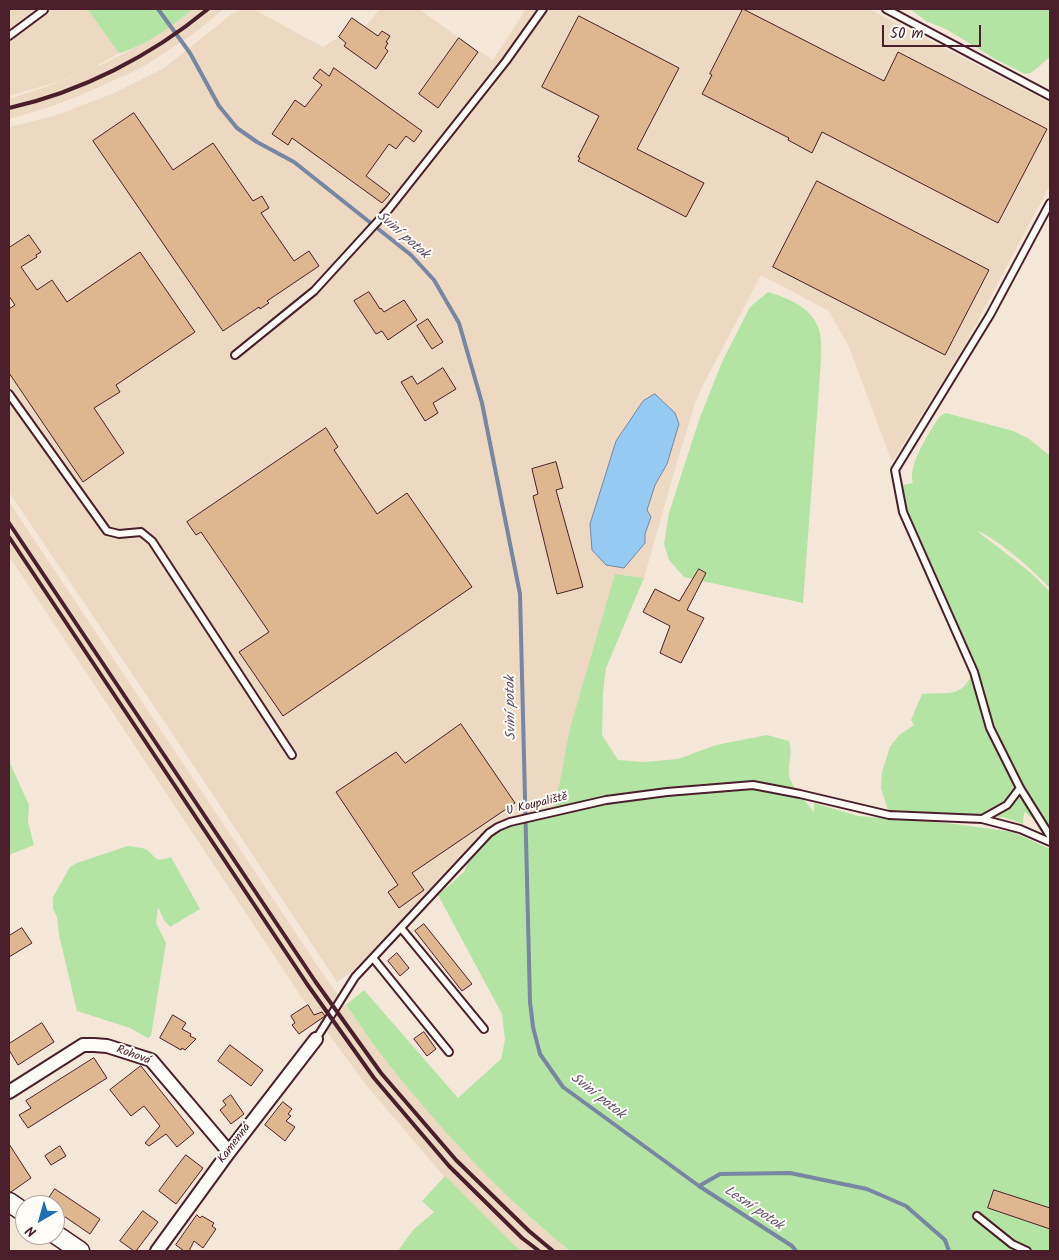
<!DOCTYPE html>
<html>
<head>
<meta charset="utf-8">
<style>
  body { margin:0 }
  #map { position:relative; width:1059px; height:1260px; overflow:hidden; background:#f4e7d8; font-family:Kalam,sans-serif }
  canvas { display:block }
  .frame { position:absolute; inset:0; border:10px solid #4a1f2b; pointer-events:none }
  .north { position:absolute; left:15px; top:1195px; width:50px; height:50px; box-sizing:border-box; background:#fdfcf7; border:1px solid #b5a4a5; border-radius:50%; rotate:218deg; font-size:14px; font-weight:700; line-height:20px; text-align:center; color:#4a1f2b }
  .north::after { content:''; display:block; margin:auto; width:18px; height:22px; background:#1f6fb2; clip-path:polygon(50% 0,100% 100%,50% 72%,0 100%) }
  .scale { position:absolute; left:882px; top:25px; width:99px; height:22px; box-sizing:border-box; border:2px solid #4a1f2b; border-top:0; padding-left:6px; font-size:15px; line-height:18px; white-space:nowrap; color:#4a1f2b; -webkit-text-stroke:4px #fdfcf7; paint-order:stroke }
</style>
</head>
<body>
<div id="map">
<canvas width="1059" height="1260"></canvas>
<div class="frame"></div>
<div class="north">N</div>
<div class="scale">50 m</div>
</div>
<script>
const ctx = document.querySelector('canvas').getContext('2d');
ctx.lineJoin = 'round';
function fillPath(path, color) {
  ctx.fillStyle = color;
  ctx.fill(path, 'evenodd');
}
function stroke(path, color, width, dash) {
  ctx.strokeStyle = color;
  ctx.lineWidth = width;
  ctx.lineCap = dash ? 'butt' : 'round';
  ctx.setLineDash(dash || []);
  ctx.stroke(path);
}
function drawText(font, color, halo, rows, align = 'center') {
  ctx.font = font + ' Kalam,sans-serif';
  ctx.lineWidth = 4;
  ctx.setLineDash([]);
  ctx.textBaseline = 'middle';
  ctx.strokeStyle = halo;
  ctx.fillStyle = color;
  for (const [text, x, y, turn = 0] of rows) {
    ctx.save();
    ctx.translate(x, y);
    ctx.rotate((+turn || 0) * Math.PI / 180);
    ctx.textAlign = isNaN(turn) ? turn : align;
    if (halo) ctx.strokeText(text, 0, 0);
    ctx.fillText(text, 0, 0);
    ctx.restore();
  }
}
fillPath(new Path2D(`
  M9,9H87L119,53L93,68L57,82L9,96Z
  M193,9H224L192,35L141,68L81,95L53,106L9,119V99L46,87L101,65L131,50L181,19Z
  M243,9H253L323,47L339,37L352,18L365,27L380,9H419L459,38L493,60L526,9H869L1050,103V185L965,345L892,462L849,347L829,311L761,275L704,383L695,403L675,469L644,578L616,574L570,728L555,806L518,816L497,824L477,838L354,970L337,982L164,721L9,492V127L54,116L112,94L164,68L232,14Z
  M9,502L325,977L390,1066L464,1152L536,1223L570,1251H522L515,1246L441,1173L366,1085L300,995L9,556Z`), '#edd8c2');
fillPath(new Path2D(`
  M87,9H193C174,25 144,47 119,53Z
  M910,9H1050V57L1031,73L1025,74L995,59L946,29L926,21Z
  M768,292C788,298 813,308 819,330C822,339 821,351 821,361L803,603L684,577L669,560L664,544L669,513L699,420L722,362L750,307Z
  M946,413L1013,431L1028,438L1050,456V588C1033,571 999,539 977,531L1030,572L1050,592V831L1024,812L1023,824L1003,817L888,810L881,788L882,772L890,747L899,735L914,725L911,720L922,694C952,691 961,700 975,668L907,509L903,485L913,483C907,466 930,431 940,416Z
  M615,574L644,578L606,668L603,693L602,735L618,760L643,762L678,759L716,745L767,735L789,741C793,755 788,762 789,774C790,787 806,801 814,812V803L858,816L955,824L1013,832L1050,849V1251H570C503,1197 444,1133 390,1066C375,1047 360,1025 346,1005L364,990L458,1098L501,1059L505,1040L502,1014L438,895L464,872L477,838L497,824L518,816L555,806L570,728Z
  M9,761L29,805L28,822L34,845L9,855Z
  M128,846C133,847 140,847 145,849C157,856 153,864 171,857L200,909L170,927L164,920L158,907L156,923L166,943L151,1036L148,1038L130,1028L77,1011L59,935L57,917L53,909V897L70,867L77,863Z
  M445,1176L515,1246L522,1251H398L413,1230L434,1212L422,1201Z`), '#b3e4a4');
const water = new Path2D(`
  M655,394L675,413L679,424L667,464L655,485L647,510L651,517L645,534V543L624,568L606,565L592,550L590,524L616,441L643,401Z`);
fillPath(water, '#95caf3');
stroke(water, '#7786a3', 1);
stroke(new Path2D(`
  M158,9L190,53L219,106L237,128L257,142L294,162L411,255L434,280L459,323L482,403L520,594L530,1002L533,1027L540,1054L563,1087L699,1186L792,1246L796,1251
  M699,1186L720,1174L790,1173L867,1189L906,1206L945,1240L949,1251`), '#7786a3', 4);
const building = new Path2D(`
  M743,9L884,81L898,52L1047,129L998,223L822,132L812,153L788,140L789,138L702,94L712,75L710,74Z
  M579,16L679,68L637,149L704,183L686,217L578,161L580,158L578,157L599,116L542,87Z
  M352,18L378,36L382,31L390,36L386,42L388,43L385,48L388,51L376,69L344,46L346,43L339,37Z
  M459,38L478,52L438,108L419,94Z
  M334,68L422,131L414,142L406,136L396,149L389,144L366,176L390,194L382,203L292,138L288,145L272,134L295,100L305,107L322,85L313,78L320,69L329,76Z
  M134,113L173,170L213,143L253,201L262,196L269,208L261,213L294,261L309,251L319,266L267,301L269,303L260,309L259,307L223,331L93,141Z
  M817,181L989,270L945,355L773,267Z
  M29,235L41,252L36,255L37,257L21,267L37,290L52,280L67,302L140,252L195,332L116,385L120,392L94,408L124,453L83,482L9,373V309L15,305L9,296V248Z
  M369,292L380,309L381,308L384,312L404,300L417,320L388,340L382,331L376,334L354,301Z
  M428,319L443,342L432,349L417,326Z
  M443,368L456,389L433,403L438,413L425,421L401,382L412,376L417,384Z
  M326,428L338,447L334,450L377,514L407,493L472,587L283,716L239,652L269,632L201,532L196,535L187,522Z
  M556,462L563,488L556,490L583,587L557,594L533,496L538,494L532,469Z
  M699,569L706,573L687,610L704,618L681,663L660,653L670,626L643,612L655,589L679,601Z
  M461,724L515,803L412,873L424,890L399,908L388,892L398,885L336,792L396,752L405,763Z
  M424,924L472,984L462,991L415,931Z
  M22,928L32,943L9,957V936Z
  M397,953L409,968L400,976L388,961Z
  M308,1005L314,1015L322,1012L325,1016L299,1034L292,1025L295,1023L291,1016Z
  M173,1015L186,1023L182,1029L191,1034L190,1036L196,1039L185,1050L182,1048L181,1050L160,1038Z
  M42,1023L54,1042L18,1065L9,1050V1044Z
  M424,1032L436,1049L427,1056L414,1039Z
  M230,1045L263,1070L251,1086L218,1061Z
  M94,1058L107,1078L28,1128L19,1115L31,1108L26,1101Z
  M141,1066L194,1133L177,1147L166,1134L149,1146L145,1143L160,1126L144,1106L131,1116L110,1090Z
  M231,1095L244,1114L231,1124L220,1110L226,1105L223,1101Z
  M283,1102L292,1109L288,1114L291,1116L286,1121L295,1127L285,1141L265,1125Z
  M9,1144L31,1178L11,1192H9Z
  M60,1146L66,1156L51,1165L45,1156Z
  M186,1155L203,1168L176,1204L159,1191Z
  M55,1189L100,1219L90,1234L55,1210V1205H44Z
  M994,1190L1050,1208V1229L988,1208Z
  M143,1211L158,1222L136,1251H134L120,1241Z
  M197,1215L200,1218L202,1216L214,1223L212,1226L216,1229L203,1248L194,1241L189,1251H184L176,1245Z`);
fillPath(building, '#deb68f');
stroke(building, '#4a1f2b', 1);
const lane = new Path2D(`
  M886,9L1050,96
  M9,36L44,10V9
  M1050,203L990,315L895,470L903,512L974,672L990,728L1020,788L1050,836
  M235,355L314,291L389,209L506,61L543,9
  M9,394L107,531L119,534L141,532L152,541L292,755
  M982,819L1020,829L1050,842
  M401,928L484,1029
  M373,958L449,1052
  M316,1039L355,977L489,833L498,827L510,822L606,800L667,792L753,785L800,794L889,815L982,819L1007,805L1020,788
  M977,1216L1012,1244L1027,1251`);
const street = new Path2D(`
  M9,1092L83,1045H94L107,1046L151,1060L229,1152
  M157,1251L229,1152L316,1039`);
const secondary = new Path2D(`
  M9,1202L25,1213
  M55,1234L80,1251`);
stroke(lane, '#4a1f2b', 10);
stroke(street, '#4a1f2b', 16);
stroke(secondary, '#4a1f2b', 21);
stroke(lane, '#fdfcf7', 6);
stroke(street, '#fdfcf7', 12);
stroke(secondary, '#fdfcf7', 18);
stroke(new Path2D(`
  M9,108C81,92 151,56 208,9
  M9,523L315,981L381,1073L456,1160L529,1231L553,1251
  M9,537L307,984L374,1078L449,1166L522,1238L539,1251`), '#4a1f2b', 4);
drawText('12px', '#4a1f2b', '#fdfcf7', [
  ["U Koupaliště",537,805,-14],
  ["Rohová",133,1056,20],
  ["Kamenná",235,1144,-53]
]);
drawText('italic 14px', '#605267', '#fdfcf7', [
  ["Sviní potok",402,236,41],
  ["Sviní potok",512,708,-91],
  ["Sviní potok",597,1097,38],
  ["Lesní potok",753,1209,34]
]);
</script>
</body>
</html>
